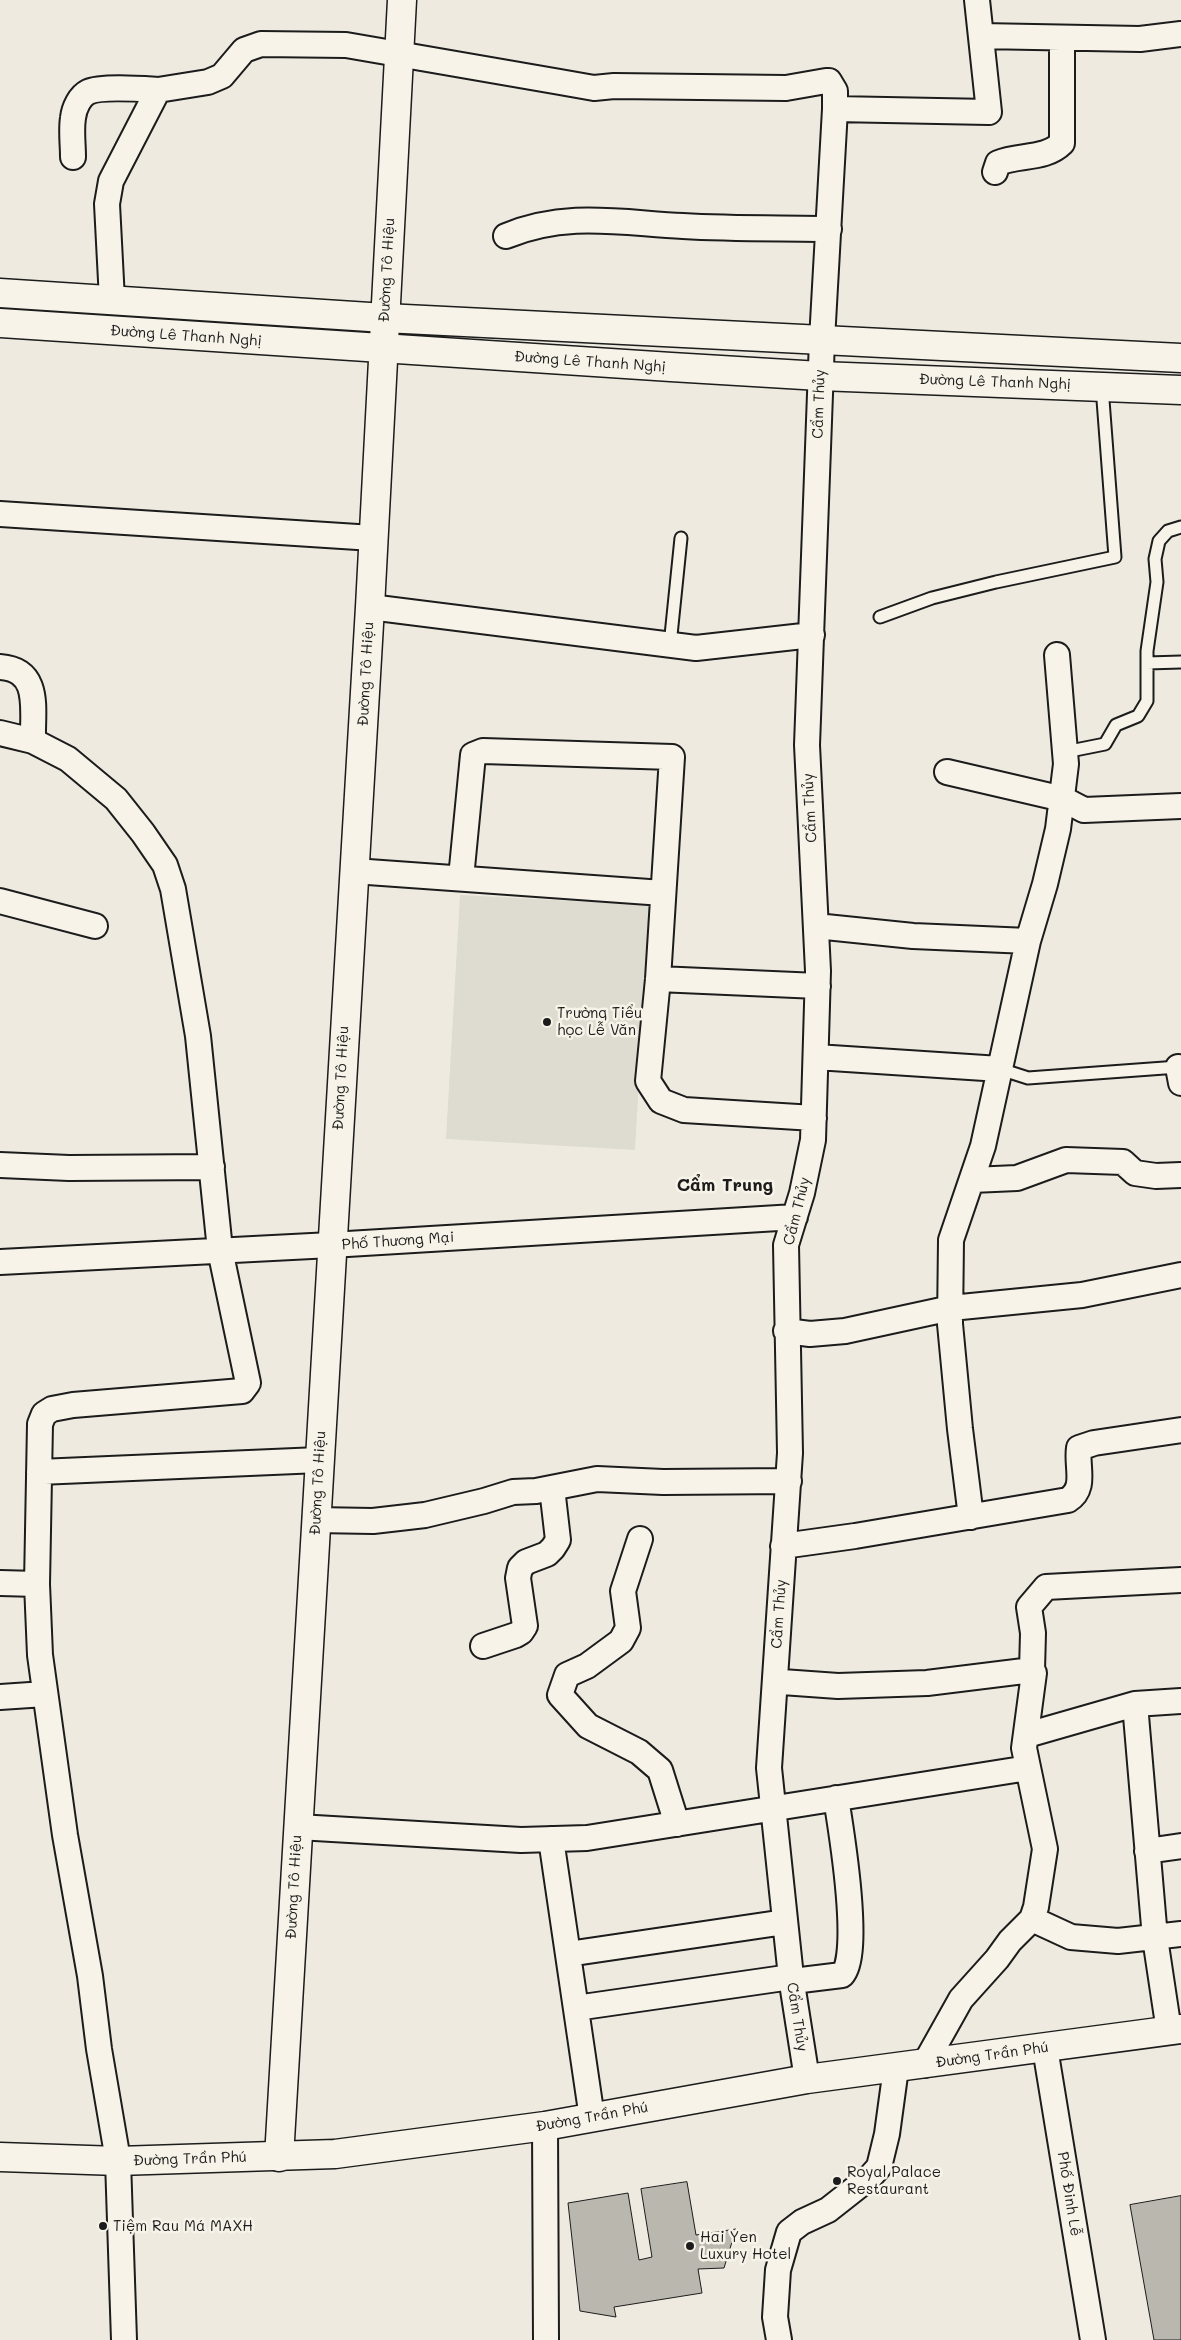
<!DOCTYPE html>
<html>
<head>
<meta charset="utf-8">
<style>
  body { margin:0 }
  canvas { display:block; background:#eeeae0 }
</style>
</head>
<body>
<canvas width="1181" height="2340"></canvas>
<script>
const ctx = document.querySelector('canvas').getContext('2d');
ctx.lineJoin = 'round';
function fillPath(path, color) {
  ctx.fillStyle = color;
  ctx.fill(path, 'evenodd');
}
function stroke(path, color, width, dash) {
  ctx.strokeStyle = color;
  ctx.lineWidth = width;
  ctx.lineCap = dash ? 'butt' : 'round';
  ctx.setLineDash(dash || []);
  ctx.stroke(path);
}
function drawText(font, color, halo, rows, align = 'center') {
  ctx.font = font + ' Mali,sans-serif';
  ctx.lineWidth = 5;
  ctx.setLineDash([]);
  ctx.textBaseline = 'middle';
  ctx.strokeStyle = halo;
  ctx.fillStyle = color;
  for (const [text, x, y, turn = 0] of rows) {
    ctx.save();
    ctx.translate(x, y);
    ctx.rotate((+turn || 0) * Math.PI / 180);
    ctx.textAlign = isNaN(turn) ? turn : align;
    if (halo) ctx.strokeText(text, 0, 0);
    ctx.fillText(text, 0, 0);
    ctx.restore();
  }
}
fillPath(new Path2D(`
  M460,895L649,905L635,1150L446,1139Z`), '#dedbd1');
const building = new Path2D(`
  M687,2182L696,2235L736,2229L724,2268L698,2269L702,2293L614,2307L616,2317L580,2311L568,2203L628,2193L639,2260L652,2257L641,2189Z
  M1181,2196V2340H1154L1130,2205Z`);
fillPath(building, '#bab7af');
stroke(building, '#1c1c1c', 1);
const service = new Path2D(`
  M880,617L932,598L996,582L1115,557L1102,387
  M670,645L681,538
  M1147,663L1181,662
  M1065,752L1105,744L1116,725L1138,716L1147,701V651L1157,582L1155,559L1159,541L1168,531L1181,527
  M1000,1069L1028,1078L1178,1067`);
const minor = new Path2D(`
  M981,36L1140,39L1181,34
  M73,157C73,144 71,130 73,118C74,108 80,96 88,92C101,86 142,89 158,90
  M995,172L998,163C1019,154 1045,160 1062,143V38
  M506,236C567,211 620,223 683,226C732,229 780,228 829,229
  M112,300L107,204L111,181L158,90L208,82L222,76L244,50L261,44L346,45L560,82L594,88L614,86L786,88L826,81H829L835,91V109
  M0,514L373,538
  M370,607L696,648L812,635
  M0,667C42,670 32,710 33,741
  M0,733L33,741L68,759L116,799L143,833L165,865L173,889L198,1036L220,1250L248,1383L242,1391L73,1405L52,1409L44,1414L40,1424L37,1584L40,1655L65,1835L90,1976L99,2049L118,2160
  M947,772L1063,799L1084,810L1181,806
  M354,871L663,893
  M461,878L473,755L483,751L672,757L658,979L648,1081L661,1101L684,1110L814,1118
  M0,901L95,926
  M816,926L913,936L1028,941
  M658,979L818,986
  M816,1057L1000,1069
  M1178,1067L1181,1083
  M0,1165L69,1168L212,1167
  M972,1180L1017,1178L1066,1160L1123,1162L1135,1173L1156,1176L1181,1175
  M0,1262L331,1245L795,1217
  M786,1331L810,1334L845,1331L951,1308L1082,1295L1181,1275
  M39,1472L319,1460
  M971,1517L960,1429L950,1324L951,1240L983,1146L1028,941L1045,884L1058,829L1066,764L1057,655
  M315,1520L373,1521L425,1515L484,1501L513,1492L536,1491L597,1479L663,1482L789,1481
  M640,1539L623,1591L628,1628L621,1641L587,1666L567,1675L560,1695L588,1726L639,1752L660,1770L677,1824
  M783,1546L855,1536L1068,1500C1087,1488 1076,1467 1079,1448L1094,1443L1181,1430
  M0,1583L37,1584
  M483,1646L516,1635L521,1632L525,1626L518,1578L520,1568L526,1562L547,1554L553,1548L558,1540L552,1488
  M775,1678L782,1682L838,1686L927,1683L1032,1670
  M0,1697L45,1694
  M1135,1704L1155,1938L1169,2031
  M1027,1735L1135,1704L1181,1701
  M298,1827L521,1840L587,1838L1028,1768
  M551,1839L592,2118
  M1147,1851L1181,1846
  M1032,1919L1071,1937L1118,1941L1181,1934
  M568,1954L785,1922
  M793,1981L842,1975C862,1955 841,1829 836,1798
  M576,2008L791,1977
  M1045,2048L1093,2340
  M924,2065L961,1999L997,1959L1010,1941L1032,1919L1036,1907L1045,1849L1024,1748L1034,1673L1032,1670L1033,1633L1029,1607L1046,1587L1181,1580
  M807,2079L791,1977L769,1768L790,1453L786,1245L802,1193L813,1140L818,971L807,745L822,340L835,109L989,112L977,0
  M545,2126L546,2340
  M118,2161L124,2340
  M779,2340L775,2317L778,2270L789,2232L802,2222L828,2210L870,2177L879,2167L887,2134L896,2068`);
const tertiary = new Path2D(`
  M279,2157L370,607L402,0`);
const primary = new Path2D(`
  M0,2157L118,2161L335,2154L545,2126L807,2079L1181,2029`);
const trunk = new Path2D(`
  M0,293L385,318L1181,358
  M0,323L671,367L820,376L1181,390`);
stroke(service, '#1c1c1c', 15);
stroke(minor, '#1c1c1c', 28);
stroke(tertiary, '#1c1c1c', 31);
stroke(primary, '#1c1c1c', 31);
stroke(trunk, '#1c1c1c', 31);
stroke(service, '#f7f3e8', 11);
stroke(minor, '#f7f3e8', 24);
stroke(tertiary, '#f7f3e8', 28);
stroke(primary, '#f7f3e8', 28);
stroke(trunk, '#f7f3e8', 28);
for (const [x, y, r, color] of [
  [547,1022,5,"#1c1c1c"],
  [837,2181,5,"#1c1c1c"],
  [103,2226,5,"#1c1c1c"],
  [690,2246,5,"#1c1c1c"]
]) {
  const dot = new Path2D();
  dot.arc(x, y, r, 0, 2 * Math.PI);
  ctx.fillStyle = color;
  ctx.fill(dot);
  stroke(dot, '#f7f3e8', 2);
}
drawText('15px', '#1c1c1c', '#f7f3e8', [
  ["Đường Tô Hiệu",387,270,-87],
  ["Đường Lê Thanh Nghị",186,336,4],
  ["Đường Lê Thanh Nghị",590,362,4],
  ["Đường Lê Thanh Nghị",995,382,2],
  ["Cẩm Thủy",819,404,-88],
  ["Đường Tô Hiệu",366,674,-87],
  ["Cẩm Thủy",810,808,-93],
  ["Đường Tô Hiệu",341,1078,-87],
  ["Cẩm Thủy",797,1211,-76],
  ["Phố Thương Mại",398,1241,-4],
  ["Đường Tô Hiệu",318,1483,-87],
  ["Cẩm Thủy",779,1614,-86],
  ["Đường Tô Hiệu",294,1887,-87],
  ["Cẩm Thủy",797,2017,81],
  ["Đường Trần Phú",992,2055,-8],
  ["Đường Trần Phú",592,2117,-10],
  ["Đường Trần Phú",190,2159,-2],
  ["Phố Đinh Lễ",1069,2194,81]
]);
drawText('15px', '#1c1c1c', '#f7f3e8', [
  ["Trường Tiểu",557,1013],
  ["học Lễ Văn",557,1030],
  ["Royal Palace",847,2172],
  ["Restaurant",847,2189],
  ["Tiệm Rau Má MAXH",113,2226],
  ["Hai Yen",700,2237],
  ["Luxury Hotel",700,2254]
], 'left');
drawText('bold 18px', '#1c1c1c', '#f7f3e8', [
  ["Cẩm Trung",725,1185]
]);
</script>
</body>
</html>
